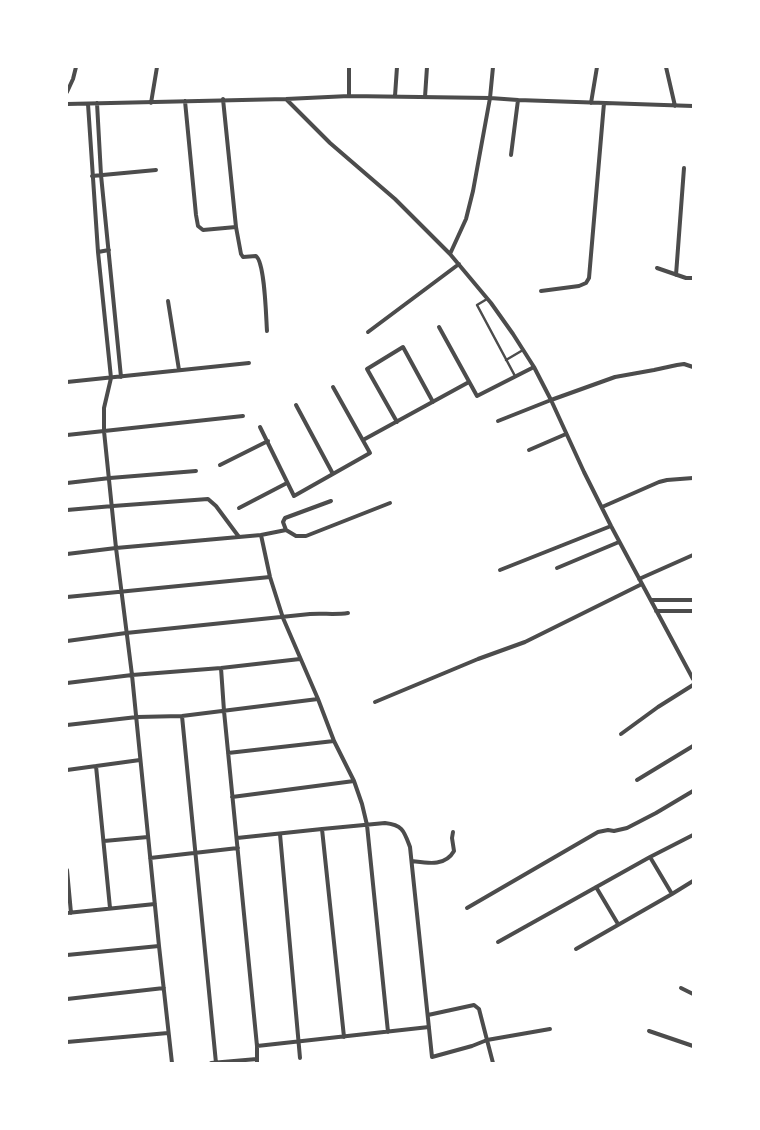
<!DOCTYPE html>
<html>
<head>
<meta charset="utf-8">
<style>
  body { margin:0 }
  #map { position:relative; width:760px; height:1130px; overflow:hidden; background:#fff; font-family:"Asap Condensed",sans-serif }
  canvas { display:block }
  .frame { position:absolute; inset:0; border:68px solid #fff; pointer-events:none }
</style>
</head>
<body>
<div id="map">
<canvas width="760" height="1130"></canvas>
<div class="frame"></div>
</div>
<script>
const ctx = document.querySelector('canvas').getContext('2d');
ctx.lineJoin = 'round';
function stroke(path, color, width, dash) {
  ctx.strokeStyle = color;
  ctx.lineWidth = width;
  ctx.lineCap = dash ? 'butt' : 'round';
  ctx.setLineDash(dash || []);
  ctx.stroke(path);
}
stroke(new Path2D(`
  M487,299L477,305L515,376
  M506,360L523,350`), '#4c4c4c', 2.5);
stroke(new Path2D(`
  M666,67L675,106
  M67,92L73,79L76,67
  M349,96V67
  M395,96L397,67
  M425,97L427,67
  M223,99L236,227L241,254L243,257L256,256C265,263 266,317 267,331
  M286,99L330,143L395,199L450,254L491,303L513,334L534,367L551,400L584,472L611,526L693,679
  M185,101L196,215L198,226L203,230L236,227
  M97,103L101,175L121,377
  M151,103L157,67
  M591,103L597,67
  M67,104L286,99L349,96L490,98L518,100L693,106
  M88,104L98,252L111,378L104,408V431L116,548L132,675L159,946L172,1063
  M511,155L518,100
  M92,176L156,170
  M98,252L109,250
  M450,254L466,219L473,191L490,98L493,67
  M657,268L686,278H693
  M676,275L684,168
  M541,291L579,286L586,283L589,278L604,103
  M168,301L179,370
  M439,327L477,396L534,367
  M368,332L459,264
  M67,382L249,363
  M296,405L333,474
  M498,421L551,400L615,377L654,370L677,365L684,364L693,367
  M397,422L367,369L403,347L433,402
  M260,427L294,496L370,453L333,387
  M67,435L243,416
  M363,440L469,382
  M529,450L566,434
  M220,465L268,441
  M67,483L110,478L196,471
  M602,507L659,482L667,480L693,478
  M239,508L287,483
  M67,510L113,506L208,499L216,506L239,537
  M286,530L283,522L285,518L331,501
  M261,535L270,577L283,618L318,699L334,741L354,781L362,804L367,825L388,1032
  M67,554L116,548L261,535L286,530L296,536H306L390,503
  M557,568L619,542
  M500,570L611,526
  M639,579L693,555
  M67,597L270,577
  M651,600H693
  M656,611H693
  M67,641L126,633L310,614C323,613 335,615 348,613
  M221,668L224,711L257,1046V1063
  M67,683L132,675L221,668L300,659
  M375,702L478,659L525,642L642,584
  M182,716L216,1063
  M67,725L137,717L182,716L318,699
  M621,734L658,707L693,685
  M228,753L334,741
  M96,766L110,908
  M67,770L140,760
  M637,780L693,746
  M232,797L354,781
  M322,829L344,1037
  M280,834L300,1058
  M237,838L322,829L385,823C403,825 404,831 410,847L432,1057L472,1046L487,1040L493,1063
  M104,841L148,837
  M150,858L238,848
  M412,861C427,863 445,867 454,851L452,838L453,832
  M67,870L71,913
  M596,887L618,924
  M672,894L693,881
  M467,908L598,832L608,830L614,831L627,828L656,813L693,791
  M67,913L155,904
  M498,942L650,857L693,835
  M576,949L672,894L650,857
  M67,955L159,946
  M681,988L693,994
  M67,999L164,988
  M428,1015L474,1005L479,1009L487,1040L550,1029
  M649,1031L693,1046
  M67,1042L168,1033
  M257,1046L429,1027
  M211,1063L257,1059`), '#4c4c4c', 4);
</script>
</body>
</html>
